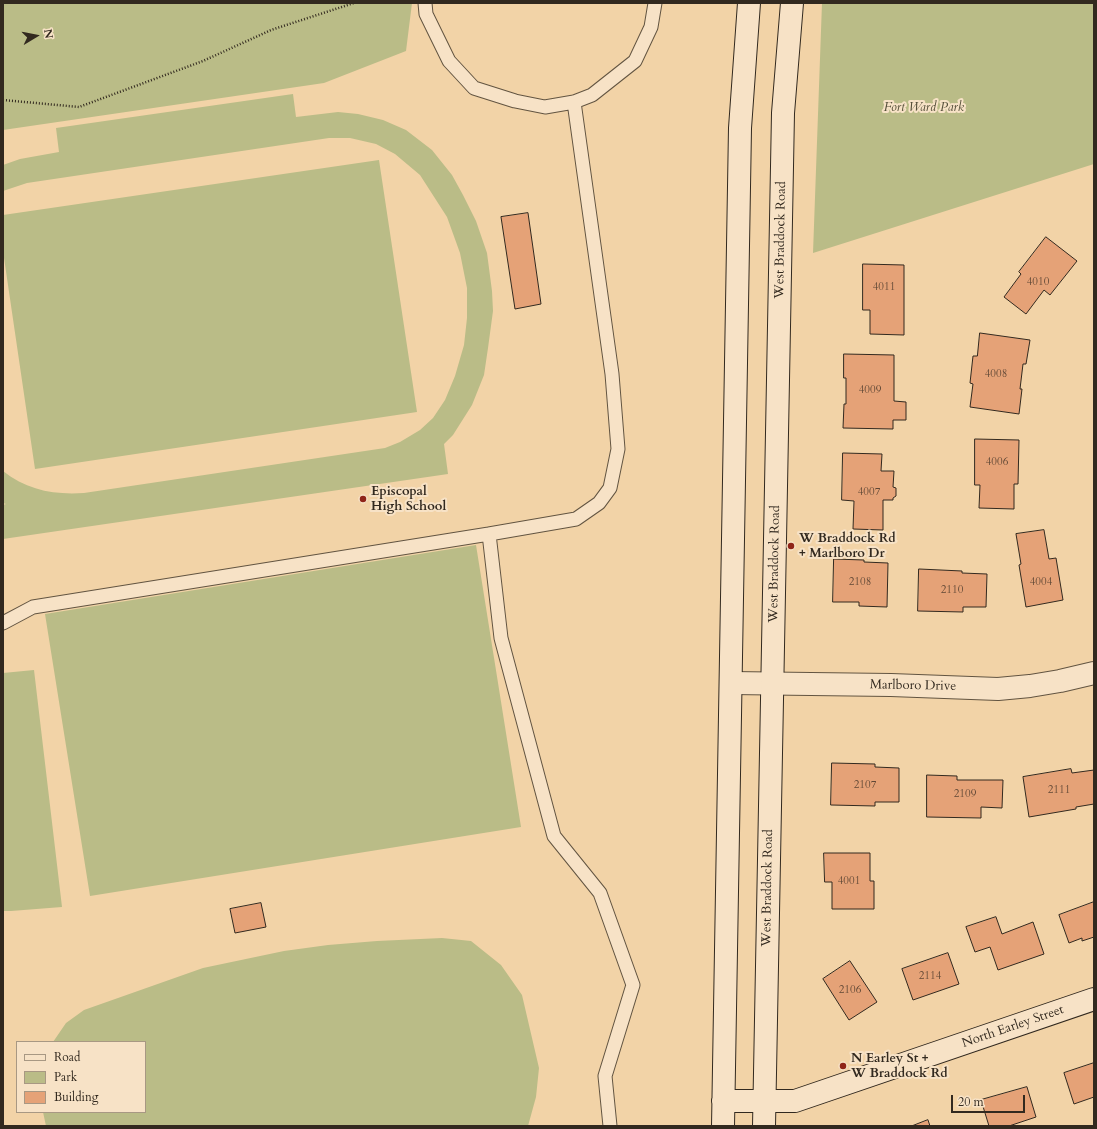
<!DOCTYPE html>
<html>
<head>
<meta charset="utf-8">
<style>
  body { margin:0 }
  #map { position:relative; width:1097px; height:1129px; overflow:hidden; background:#f2d3a7; font-family:Cardo,serif }
  canvas { display:block }
  .frame { position:absolute; inset:0; border:4px solid #32291f; pointer-events:none }
  .legend { position:absolute; left:16px; top:1041px; width:130px; height:72px; box-sizing:border-box; background:#f7e2c6; border:1px solid #a89883; margin:0; padding:5px 7px; list-style:none; font-size:12px; color:#32291f }
  .legend li { display:flex; align-items:center; gap:8px; height:20px }
  .legend b { width:20px; border:1px solid #a89883 }
  .north { position:absolute; left:16px; top:16px; width:40px; height:40px; -webkit-text-stroke:3px #f7e2c6; paint-order:stroke; rotate:80deg; font-size:11px; font-weight:700; line-height:16px; text-align:center; color:#32291f }
  .north::after { content:''; display:block; margin:auto; width:14px; height:18px; background:#32291f; clip-path:polygon(50% 0,100% 100%,50% 72%,0 100%) }
  .scale { position:absolute; left:951px; top:1095px; width:74px; height:18px; box-sizing:border-box; border:2px solid #32291f; border-top:0; padding-left:5px; font-size:12px; line-height:14px; white-space:nowrap; color:#32291f; -webkit-text-stroke:3px #f7e2c6; paint-order:stroke }
</style>
</head>
<body>
<div id="map">
<canvas width="1097" height="1129"></canvas>
<div class="frame"></div>
<ul class="legend">
<li><b style="height:5px;background:#f7e2c6"></b>Road</li>
<li><b style="height:11px;background:#babc87"></b>Park</li>
<li><b style="height:11px;background:#e5a277"></b>Building</li>
</ul>
<div class="north">N</div>
<div class="scale">20 m</div>
</div>
<script>
const ctx = document.querySelector('canvas').getContext('2d');
ctx.lineJoin = 'round';
function fillPath(path, color) {
  ctx.fillStyle = color;
  ctx.fill(path, 'evenodd');
}
function stroke(path, color, width, dash) {
  ctx.strokeStyle = color;
  ctx.lineWidth = width;
  ctx.lineCap = dash ? 'butt' : 'round';
  ctx.setLineDash(dash || []);
  ctx.stroke(path);
}
function drawText(font, color, halo, rows, align = 'center') {
  ctx.font = font + ' Cardo,serif';
  ctx.lineWidth = 4;
  ctx.setLineDash([]);
  ctx.textBaseline = 'middle';
  ctx.strokeStyle = halo;
  ctx.fillStyle = color;
  for (const [text, x, y, turn = 0] of rows) {
    ctx.save();
    ctx.translate(x, y);
    ctx.rotate((+turn || 0) * Math.PI / 180);
    ctx.textAlign = isNaN(turn) ? turn : align;
    if (halo) ctx.strokeText(text, 0, 0);
    ctx.fillText(text, 0, 0);
    ctx.restore();
  }
}
fillPath(new Path2D(`
  M3,3H412L406,51L324,83L3,130Z
  M822,3H1094V164L813,253Z
  M293,94L296,117L338,112L358,114L383,120L406,130L432,150L452,175L463,195L476,221L487,253L492,291L493,311L488,348L484,375L472,405L453,435L444,444L448,474L3,539V505L6,504L3,503V471C27,490 53,495 84,493L385,448L400,442L420,430L433,418L445,400L455,376L464,345L467,318V288L460,253L447,217L420,175L395,154L376,144L350,138H329L27,183L3,191V165L20,159L59,152L56,128Z
  M379,160L417,412L35,469L3,251V215Z
  M476,545L521,827L90,896L45,614Z
  M34,670L62,907L11,911H3V673Z
  M442,938L471,941L501,965L522,995L539,1068L536,1097L528,1126H46L43,1112H145V1042H53L66,1023L84,1010L203,968L284,951L328,945L377,941Z`), '#babc87');
const building = new Path2D(`
  M528,213L541,304L515,309L501,217Z
  M1046,237L1077,261L1050,295L1044,290L1026,314L1004,297L1021,274L1019,272Z
  M863,264L904,265V335L870,334V310H863Z
  M980,333L1030,340L1026,364H1023L1020,389H1022L1019,414L970,407L973,384L970,383L973,356H977Z
  M844,354L894,355V401L906,402V420H893V429L843,428L844,404H846V378H844Z
  M975,439L1019,440L1018,484H1014V509L979,508L980,485H975Z
  M843,453L882,454L881,471H894L893,487L896,488V496L893,498V500H883V530L853,529L854,501L842,500Z
  M1044,530L1049,559L1056,558L1063,600L1026,607L1019,565L1021,564L1016,534Z
  M834,559L864,560V562L888,563L887,607L859,606V602H833Z
  M919,569L962,571V573L987,574L986,607H963V612L918,611Z
  M832,763L875,764V767L899,768V802H875V806L831,805Z
  M1071,769L1072,773L1094,770V804L1076,807V809L1029,817L1023,777Z
  M927,775L957,776V780H1003L1002,808L981,807V818L927,817Z
  M824,853H870V881H874V909H832V882H825Z
  M1094,902V937L1082,941V938L1069,943L1059,915Z
  M261,903L266,927L235,933L230,909Z
  M996,917L1002,934L1033,922L1044,954L998,970L990,947L975,952L966,927Z
  M948,953L959,984L913,1000L902,969Z
  M850,961L877,1002L849,1020L823,979Z
  M1094,1063V1097L1074,1104L1064,1073Z
  M1027,1087L1036,1117L1009,1126H989L981,1100Z
  M928,1120L930,1126H912Z`);
fillPath(building, '#e5a277');
stroke(building, '#32291f', 1);
const lane = new Path2D(`
  M425,3L426,14L449,61L474,88L515,101L545,107L574,102L592,95L635,61L651,27L655,3
  M489,534L576,519L599,503L610,488L618,449L612,374L574,102
  M3,623L33,607L489,534L501,638L554,836L600,893L633,985L605,1076L610,1126`);
const street = new Path2D(`
  M731,683L891,685L998,689L1030,686L1060,681L1094,673`);
const secondary = new Path2D(`
  M723,1101H795L1094,999
  M723,1126L740,128L749,3
  M764,1126L783,113L792,3`);
stroke(lane, '#625441', 15);
stroke(street, '#625441', 24);
stroke(secondary, '#32291f', 24);
stroke(new Path2D(`
  M3,100L79,107L203,61L271,30L354,3`), '#32291f', 2.5, [1, 2]);
stroke(lane, '#f7e2c6', 13);
stroke(street, '#f7e2c6', 22);
stroke(secondary, '#f7e2c6', 22);
for (const [x, y, r, color] of [
  [363,499,4,"#8f2418"],
  [791,546,4,"#8f2418"],
  [843,1066,4,"#8f2418"]
]) {
  const dot = new Path2D();
  dot.arc(x, y, r, 0, 2 * Math.PI);
  ctx.fillStyle = color;
  ctx.fill(dot);
  stroke(dot, '#f7e2c6', 1.5);
}
drawText('11px', '#5f4735', null, [
  ["4010",1038,282],
  ["4011",884,287],
  ["4008",996,374],
  ["4009",870,390],
  ["4006",997,462],
  ["4007",869,492],
  ["2108",860,582],
  ["4004",1041,582],
  ["2110",952,590],
  ["2107",865,785],
  ["2111",1059,790],
  ["2109",965,794],
  ["4001",849,881],
  ["2114",930,976],
  ["2106",850,990]
]);
drawText('italic 13px', '#544e39', '#f7e2c6', [
  ["Fort Ward Park",924,108]
]);
drawText('13px', '#32291f', '#f7e2c6', [
  ["West Braddock Road",781,240,-89],
  ["West Braddock Road",775,564,-89],
  ["Marlboro Drive",913,686,1],
  ["West Braddock Road",768,888,-89],
  ["North Earley Street",1013,1027,-19]
]);
drawText('bold 13px', '#32291f', '#f7e2c6', [
  ["Episcopal",371,492],
  ["High School",371,507],
  ["W Braddock Rd",799,539],
  ["+ Marlboro Dr",799,554],
  ["N Earley St +",851,1059],
  ["W Braddock Rd",851,1074]
], 'left');
</script>
</body>
</html>
